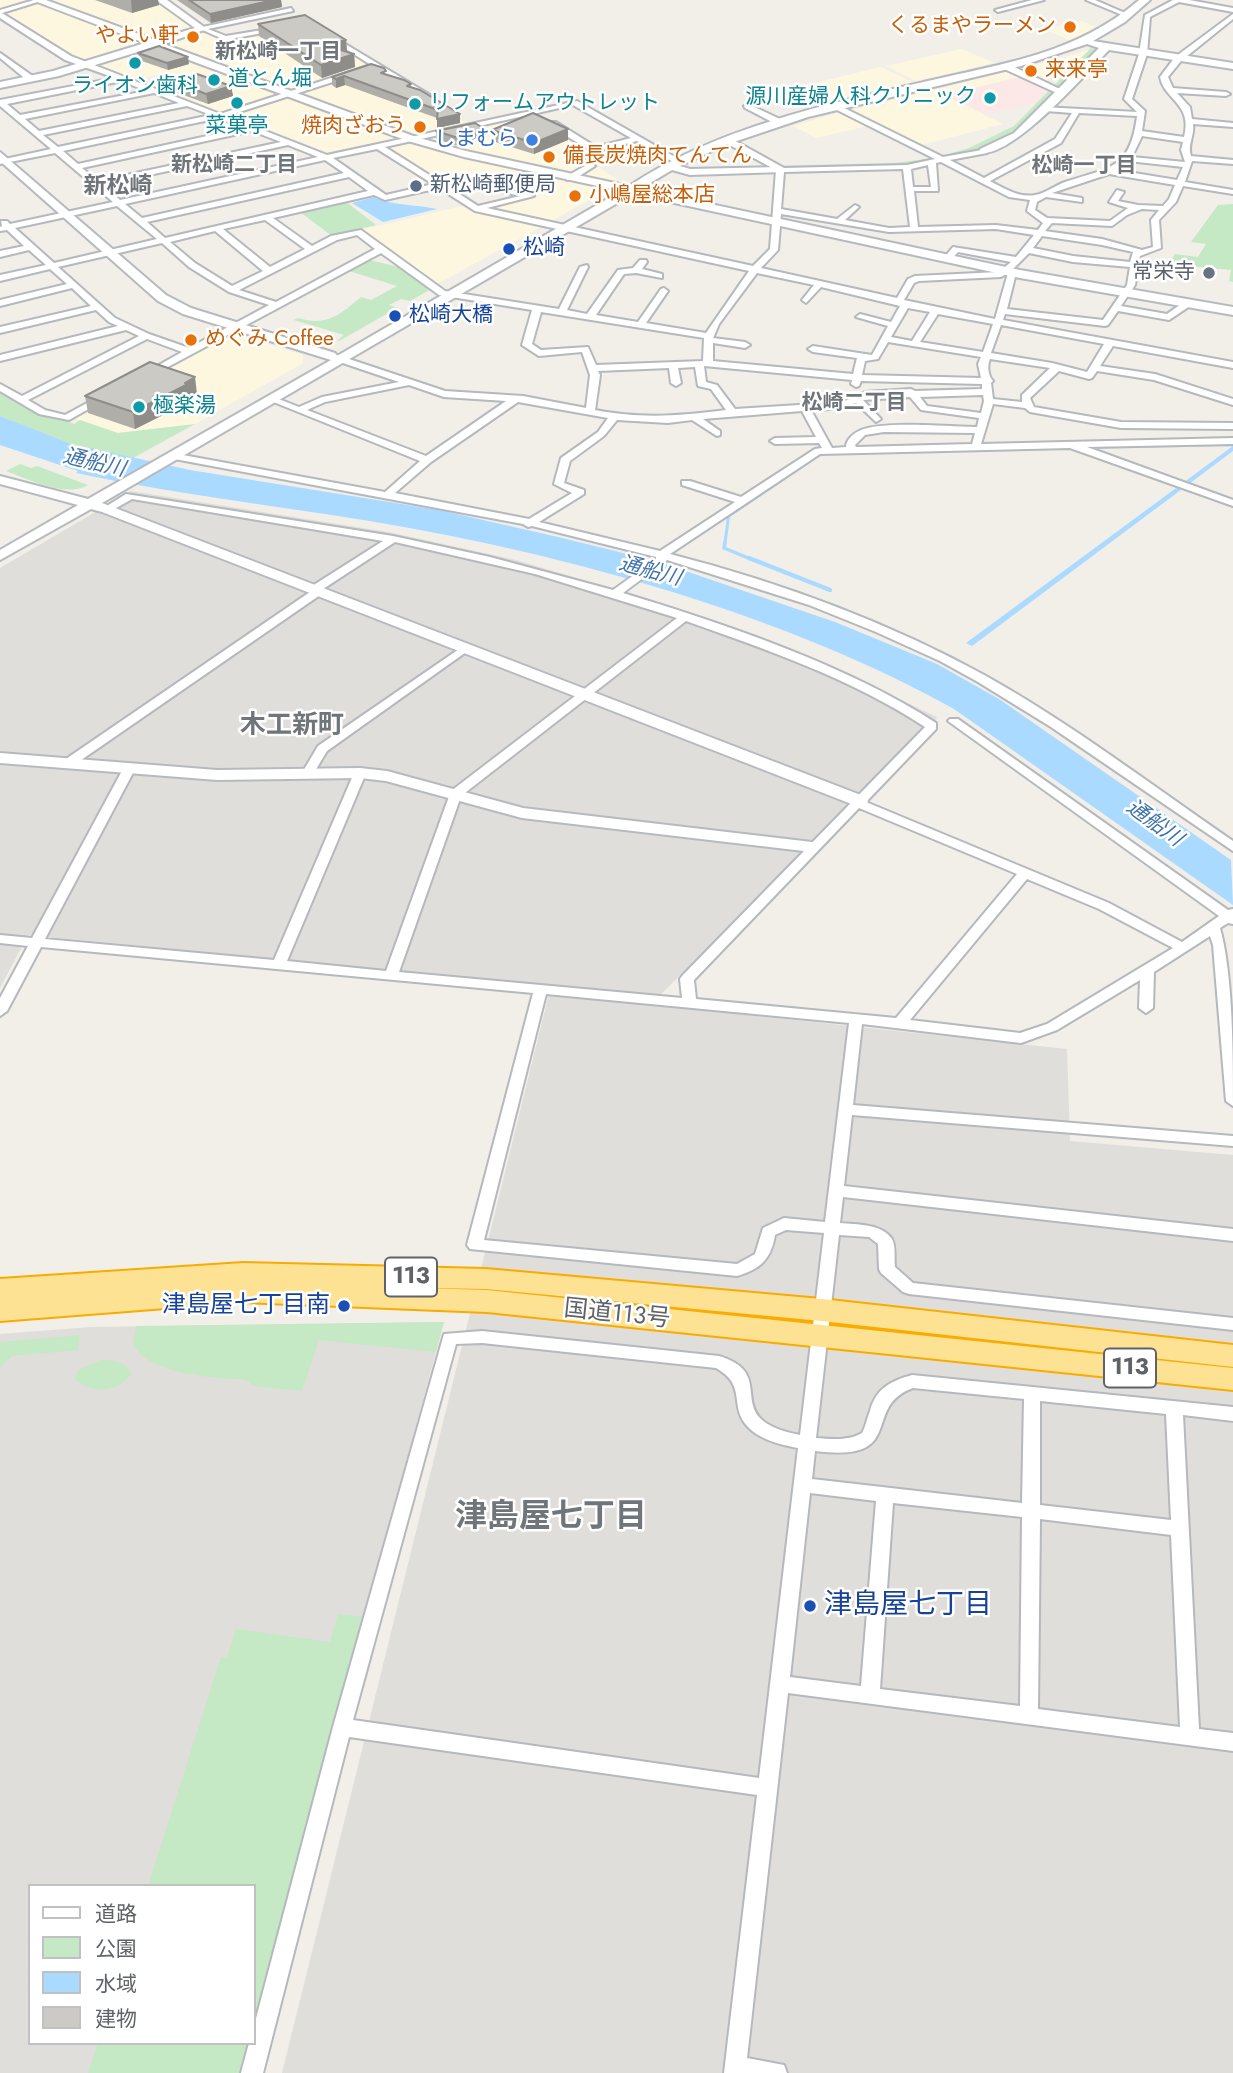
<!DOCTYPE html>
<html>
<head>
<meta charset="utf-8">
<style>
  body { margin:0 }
  #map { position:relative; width:1233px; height:2073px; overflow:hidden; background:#f1efe8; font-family:Jost,"Noto Sans JP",sans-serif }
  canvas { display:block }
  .legend { position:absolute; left:28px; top:1884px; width:228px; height:161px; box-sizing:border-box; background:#fff; border:2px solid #bfc1c3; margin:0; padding:9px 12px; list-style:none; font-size:21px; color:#5f6368 }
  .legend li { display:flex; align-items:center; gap:14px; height:35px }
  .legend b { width:35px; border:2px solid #bfc1c3 }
</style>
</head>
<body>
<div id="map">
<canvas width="1233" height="2073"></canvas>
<ul class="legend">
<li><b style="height:9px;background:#fff"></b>道路</li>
<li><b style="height:19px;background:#c5e8c5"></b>公園</li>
<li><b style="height:19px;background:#aadaff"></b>水域</li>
<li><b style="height:19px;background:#cccac5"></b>建物</li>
</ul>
</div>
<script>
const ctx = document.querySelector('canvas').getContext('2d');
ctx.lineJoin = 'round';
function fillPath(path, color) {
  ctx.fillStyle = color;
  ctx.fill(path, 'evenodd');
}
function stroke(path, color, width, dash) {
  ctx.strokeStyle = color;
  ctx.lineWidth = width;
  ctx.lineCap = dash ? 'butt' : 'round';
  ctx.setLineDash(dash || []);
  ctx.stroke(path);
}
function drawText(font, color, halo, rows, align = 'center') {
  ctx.font = font + ' Jost,"Noto Sans JP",sans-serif';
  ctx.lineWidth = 5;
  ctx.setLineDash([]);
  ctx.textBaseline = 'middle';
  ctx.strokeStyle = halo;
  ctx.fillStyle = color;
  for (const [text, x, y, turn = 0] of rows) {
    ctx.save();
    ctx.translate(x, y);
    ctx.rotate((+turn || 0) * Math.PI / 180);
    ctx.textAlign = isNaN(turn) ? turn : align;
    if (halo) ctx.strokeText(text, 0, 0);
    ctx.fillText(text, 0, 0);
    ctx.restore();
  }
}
fillPath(new Path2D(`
  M0,0H156L195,27L223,40L307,25L473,127L531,115L593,151L618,145L635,155L594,165L617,179L595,189L598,195L550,222L489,209L540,195L464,178L442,183L379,142L327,152L168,91L184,85L155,75L139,80L61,51L0,13Z
  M1082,21L1098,28L1071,41L1044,29Z
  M962,49L994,63L916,81L886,66Z
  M1089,50L1066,73L1041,80L1018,70Z
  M881,67L912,82L830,101L801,86Z
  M1007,72L1024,76L944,95L1003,124L922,145L851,110Z
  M844,111L871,125L817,138L793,126Z
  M462,206L543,226L437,284L361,230Z
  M229,335H238L303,355V363L195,424L118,433L74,418Z`), '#fef7e0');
fillPath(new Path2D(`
  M131,491L388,532L516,560L680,609L812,658L937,717L932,726L659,996L28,935L0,988V568Z
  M549,994L1067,1049L1070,1141L1233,1155V2073H282Z
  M444,1322L254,2030V1886H30V2043H250L242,2073H0V1334L91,1327Z`), '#e0deda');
fillPath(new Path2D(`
  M1024,76L1052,89L1039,102L991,113H983L945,95Z`), '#fce8e6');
fillPath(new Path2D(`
  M1091,48L1099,51L1020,131L984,150L910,166L684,168L894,163L934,158L969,148L1014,126Z
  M345,201L376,225L332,236L300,212Z
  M1233,204V282L1229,281L1231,270L1169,264L1175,254L1198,257L1206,244L1191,242L1218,205Z
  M369,260L403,268L431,289L410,301L401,299L389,305L397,308L339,341H337L344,335L294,320L298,318C327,327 341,314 361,297L371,300L397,286L349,271Z
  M0,387L42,412L74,424L80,420L118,433L195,424L133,458L68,444L0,416Z
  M20,464L31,468L37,466L88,485C66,498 28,479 6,471Z
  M444,1322L436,1352L319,1340L302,1391L254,1386L246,1380C217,1378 143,1375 133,1342L136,1326Z
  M870,1326L1233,1368V1374L1035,1353Z
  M80,1335L78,1350L12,1356L0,1367V1342Z
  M101,1360C113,1360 127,1361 131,1374C119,1392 91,1395 75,1379L78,1370Z
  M338,1614L365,1617L254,2030V1886H148L221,1657H227L236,1629L330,1642Z
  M98,2043H250L242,2073H88Z`), '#c5e8c5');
fillPath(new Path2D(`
  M374,197C387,205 419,205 437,209L383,222L352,203Z
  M0,416L86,450L90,448L190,470L439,510L558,537L656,561L835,622L937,664L999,699L1231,860L1233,905L954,709C795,620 593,562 415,529C302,508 188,497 76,473L78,471L0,445Z
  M1233,444V451L972,646L966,643L1233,446L823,454L730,517L726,547L723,546L727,517L822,453Z`), '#aadaff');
stroke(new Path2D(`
  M725,542L724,548L753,560`), '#aadaff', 3.5);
stroke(new Path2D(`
  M749,558L830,590`), '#aadaff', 4.5);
const street = new Path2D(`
  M34,0H44L2,13L71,56L220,114L371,65L330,39L332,36L435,98L428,100L376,68L227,116L327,155L577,101L682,161L675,163L637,141L578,156L595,166L573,180H567V176L585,166L567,155L588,149L550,126V122H556L596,147L631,138L573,105L385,147L442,183L463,178L534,196L487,208L753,266L770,249L776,170L724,142V138H730L784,168L907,165L935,159L833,108V104H836L943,157L987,149V153L950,160L984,178L1055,139L1072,113L1046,111L1042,109L1043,107L1137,112L1124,99L1139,54L1145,15L1173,0H1189L1233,8V12L1179,2L1150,17L1147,54L1132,99L1145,111L1142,131L1184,137C1193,103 1164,100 1160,77L1175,57L1233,14V19L1181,61L1168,77L1173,88L1226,92L1230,94L1226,96L1177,93L1190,107L1192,119L1233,123V127L1193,124C1195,135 1187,145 1191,156L1233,160V164L1192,161L1185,182L1233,190V194L1183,186L1176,202L1159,220L1161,248L1140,256L1135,285L1121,306L1167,314L1184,302H1190V306L1169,320L1118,311L1108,325L1105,326L1005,314L1003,320L1233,362V368L1113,346L1100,366L1155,374L1233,399V405L1154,380L1097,371L1092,378L1089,379L1059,371L1030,398L1034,407L1121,422L1233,423V429L1121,428L1030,412L1025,408L993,404L981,444L1233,438V444L1087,447L1233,500V506L1070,448L820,454L670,554C779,582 888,622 986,676C1072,724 1151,785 1233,841V851L1051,727L978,682L940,661L876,632L809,605L667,560L623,593C725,624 847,665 936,723V729L866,802L1109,903L1182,942L1219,916L948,721L950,719H958L1228,910L1233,909V924L1228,923L1220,928C1233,974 1233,1056 1233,1106L1226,1101L1213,945L1210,936L1154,972L1153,1008L1146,1013L1139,1008L1140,980L1057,1030L1021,1043L862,1024L853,1105L1233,1136V1146L852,1115L844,1186L1233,1229V1241L843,1197L840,1223C857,1225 881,1223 892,1239C896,1246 894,1259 895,1267L913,1283L1233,1318V1330L909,1294L903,1292L881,1273L879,1269L878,1244L869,1237L839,1235L816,1438C832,1439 849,1441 862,1433C866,1426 867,1418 870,1411C876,1388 891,1381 912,1375L1233,1407V1421L1183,1415L1199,1729L1233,1733V1751L788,1693L747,2058L784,2065L787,2073H724L757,1795L349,1737L263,2073H241L249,2043H254V2026L333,1727L444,1334L482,1331L719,1356C765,1370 742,1396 759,1417C769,1428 786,1432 800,1435L824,1233L786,1230L775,1235C771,1260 760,1269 737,1276L470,1249L467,1245L533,993L41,947L7,1011L0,1016V998L28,946L0,943V935L32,938L123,769L129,765L135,769L45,939L274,960L354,773L360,769L366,773L287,961L386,971L451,791L677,618L535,574L395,542L323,589V593L71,767H63L61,764L63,761L310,592L308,590L309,588L383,541L132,499L111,511L107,512L102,509L126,494L393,536L490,557L613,590L656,559V557L532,526L528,527L523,524L169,458L167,456L172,453L385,492L420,461L266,399L271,396L299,407L322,397L399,382L328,358L326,356L331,353L445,391L523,396L586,408L590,375L582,352L539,356L522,345L532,310L439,295L381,253L151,376L143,374L182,352L147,339L28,400L45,410L65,415L100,396L108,398L69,420L39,414L0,391V384L22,396L139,336L126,330L0,361V355L118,326L109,322L96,310L0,333V327L91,306L72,288L0,306V300L67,284L50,269L0,281V275L46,265L29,250L0,257V251L24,246L7,230L0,231V227L2,226L1,221H7L10,224L113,202L55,153L0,164V160L51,149L0,106V100L115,78L65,60L0,18V10ZM122,81L146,91L20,115L7,104ZM154,93L179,103L39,131L25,119ZM187,106L211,115L58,147L43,135ZM1079,113L1137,116C1130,170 1110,167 1065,182C1056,185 1044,194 1035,195C1019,198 1003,188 990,181L1061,143ZM219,118L244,128L78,164L63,151ZM252,131L281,142L98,181L82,168ZM1142,136L1183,142L1181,150L1185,162L1132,157ZM288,145L318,157L120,200L103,185ZM377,149L433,184L386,195L333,158ZM325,160L344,173L142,218L125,204ZM1127,161H1128L1183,167L1177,180L1116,170ZM941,162L1009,197L1030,200L1027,211L1043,223L1038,230L996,225L918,227L914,191H938L936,163ZM928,165L931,187H913L911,169ZM903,169L910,227L889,228L845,220L859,207L855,205L837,219L781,209L784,172ZM1109,174L1175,185L1169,199L1163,206L1138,205L1118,201L1124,192L1117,190L1109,202L1128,208L1110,221L1047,218L1035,210L1037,202L1046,197L1082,202V198L1052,193ZM349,177L368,191L165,238L147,222ZM463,182L520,196L478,206L447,186ZM439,188L475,211L749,271L706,333L646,323L668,291L664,288L661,289L638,322L596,315L624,274L636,273L662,278V274L642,269L647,262L646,260H640L633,268L618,270L587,314L567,310L588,267L587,265L580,267L559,309L445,291L361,230L331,236L312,246L273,218L374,195L385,200ZM117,206L157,239L54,263L15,228ZM1142,209L1159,210L1151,220L1153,247L1142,250L1102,239L1045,231L1052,223L1112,226L1127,215ZM781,214L889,232L996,229L1034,235L1016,257L953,247L943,259L944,261H950L958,252L1011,262L999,272L915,276L908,279L897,298L761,268L778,250ZM265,220L305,249L270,267L223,229ZM215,231L263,271L232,286L195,263L170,242ZM357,235L375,249L276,302L239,290L337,240ZM1042,236L1102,245L1133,252L1130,262L1073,256L1033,248ZM162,243L189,267L229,292L269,305L189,348L149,334L115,318L58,267ZM1029,253L1073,262L1130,267L1127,285L1103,320L1007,309L1016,273L1011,271ZM757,273L814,285L802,300L806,303L821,287L900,306L891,322L860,314L856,317L888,326L872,355L813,346L808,349L813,352L857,358L853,374L713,361V343L745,348L750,345L745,342L713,338L714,336L719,324ZM1008,273L995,319L904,300L914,283L919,281L1001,277ZM908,308L930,312L912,341L891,337ZM541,312L704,338L703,361L596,365L588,347L541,350L532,344ZM938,314L993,324L983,352L920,342ZM1001,325L1104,344L1087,372L1052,363L991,353ZM888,342L981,357L978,364L981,378L862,375L865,361L878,359ZM990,359L1050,368L1022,395V402L993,399L991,383L993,381C988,376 987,365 990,359ZM704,366L852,380L851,384L856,387L859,386L861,381L982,384V389L915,391L911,389L865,392L845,401L831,403L735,409L717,385L706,382ZM695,367L698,386L711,389L726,410C679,416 641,419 595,410L600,375L598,371L669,368L671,383L676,386L681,383L678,368ZM409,385L444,397L506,401L426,456L307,410L325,402ZM983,395L984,401L981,413L927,406L920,397ZM910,397L921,410L979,418L977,427C950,427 880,420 859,431C852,434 846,441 846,447L832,448L811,410L831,409L856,403L876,422L881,419L863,400ZM518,402L608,418L598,432L561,458L554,484L572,493L529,519L395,493L431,462ZM802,411L816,437L775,438L770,441L775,444L819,443L822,448L815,449L741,497L690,481H682V485L735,502L660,551L539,522L584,494V490L564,483L570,461L604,436L617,420L668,423L692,420L717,436L720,435V431L703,419ZM884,432L975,433L972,444L856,447L855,445L865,435ZM686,621C768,650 852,679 925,727L682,976L680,979L682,998L399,972L461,796ZM859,808L1017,874L896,1018L696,999L694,980ZM1027,879L1099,909L1173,948L1047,1024L1020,1033L910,1020ZM546,994L849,1023L825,1222L784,1218L763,1228L755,1254L737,1264L484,1240ZM482,1343L716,1368C748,1386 728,1406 748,1427C760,1440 782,1445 798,1448L759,1778L353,1720L456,1344ZM913,1388L1024,1399L1022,1503L812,1479L815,1451C909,1463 860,1407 913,1388ZM1040,1401L1166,1414L1171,1520L1040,1505ZM810,1493L876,1501L861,1686L790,1677ZM893,1503L1022,1517L1020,1706L880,1689ZM1040,1519L1171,1535L1180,1727L1038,1709Z
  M1032,0H1044L998,12L995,10Z
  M1086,0H1095L1132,16L1127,17Z
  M291,8L293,11L208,29L226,36L280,27L278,30L225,40L198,28Z
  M0,53L34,77V81H28L0,58Z
  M1002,64H1008L1066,92L1059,94L1002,68Z
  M748,104L782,120L783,122L776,124L745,108L744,106Z
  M465,645L469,646V650L327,751L312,776H304L302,773L318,746Z`);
const secondary = new Path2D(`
  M32,0H46L155,40L195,28L156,0H167L207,29L164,44L416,137L466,151L629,186C716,128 826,104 928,81C1005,63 1078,53 1139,0H1150L1125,22L1093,41L1233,63V69L1109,50C1085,74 1014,157 980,153V149L1014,133L1099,48L1087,44L1021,66L808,117L725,145L680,166L690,169L780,167L784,168V172L690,175L672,170L640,189L1020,270L1233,307V315L1020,278L633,194L102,503L866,797L868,801L866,805H854L102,512L91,509L0,560V550L78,505L0,484V476L88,499L331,360L183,314L158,301L0,161V152L166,295L191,308L335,353L337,356L621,191L464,157L408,141L154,47L59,76L0,88V82L53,71L145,43Z
  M0,753L217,770L360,768L387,771L523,808L812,842L821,847L812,852L522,818L386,781L360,778L217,780L0,763Z`);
const highway = new Path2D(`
  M243,1263L486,1269L821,1299L1233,1345V1367L821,1321L486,1289L389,1287L487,1290L1233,1368V1390L487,1312L242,1302L0,1321V1279Z`);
stroke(street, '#b5b8bc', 4);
stroke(secondary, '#b6babf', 4);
stroke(highway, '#f9ab00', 4);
fillPath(street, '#fff');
fillPath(secondary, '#fff');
fillPath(highway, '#fde293');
fillPath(new Path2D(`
  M95,0H158L159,5L132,13Z
  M177,0H281L282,7L211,23Z
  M258,24L346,40L347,52L354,54L355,67L322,78L259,36Z
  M138,53L189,64L168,70L139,60Z
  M386,74L411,84V87L460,114V123L437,128V118L345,85L336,88L332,85V77Z
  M174,81L231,86L233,96L208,104L175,92Z
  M568,129V140L534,154L492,141V130Z
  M436,131L483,135L458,146L436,139Z
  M197,394L190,398L191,401L135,429L88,413L85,396Z`), '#afaea9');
fillPath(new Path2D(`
  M131,0H158L159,5L132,13Z
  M274,0H281L282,7L211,23L210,14Z
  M346,40L347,53L324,45Z
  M354,54L355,67L322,78L321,65Z
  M188,57L189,64L168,70L167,63Z
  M344,76L345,85L336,88V79Z
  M231,86L233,96L208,104L206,94Z
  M460,114V123L437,128V119Z
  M483,128V135L458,146V138Z
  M568,129V140L534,154V143Z
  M195,377L197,394L190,398L191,401L135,429L133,412Z`), '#8f8d8a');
const building = new Path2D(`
  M189,0H274L210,14Z
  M305,15L346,40L324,45L354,54L321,65L258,24Z
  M159,46L188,57L167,63L138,53Z
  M371,64L384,68L386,71L381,73L404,80L411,84L407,86L420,90L460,114L437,119L438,110L344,76L336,79L332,77Z
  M197,74L231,86L206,94L174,81Z
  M533,113L568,129L534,143L492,130Z
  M475,123L483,128L458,138L436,131Z
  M150,362L195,377L185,383L188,384L133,412L85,396Z`);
fillPath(building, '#cccac5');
stroke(building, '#8f8d8a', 2);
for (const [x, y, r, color] of [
  [1070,27,7,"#e8710a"],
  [193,37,7,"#e8710a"],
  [135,63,7,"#0f9aa8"],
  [1031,71,7,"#e8710a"],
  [214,80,7,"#0f9aa8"],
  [990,98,7,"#0f9aa8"],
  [237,103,7,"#0f9aa8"],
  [415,104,7,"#0f9aa8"],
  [420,127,7,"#e8710a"],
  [532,140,7,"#3f7fe0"],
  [549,157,7,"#e8710a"],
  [416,186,7,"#5c6f8a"],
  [575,196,7,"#e8710a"],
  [509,249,7,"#1a4fb4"],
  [1209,273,7,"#6b7280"],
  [395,316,7,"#1a4fb4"],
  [191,340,7,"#e8710a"],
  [139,407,7,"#0f9aa8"],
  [344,1306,7,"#1a4fb4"],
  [810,1606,7,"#1a4fb4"]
]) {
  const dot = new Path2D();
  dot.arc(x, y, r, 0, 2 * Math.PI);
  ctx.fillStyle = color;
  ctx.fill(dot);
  stroke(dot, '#fff', 2.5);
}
drawText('21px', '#c56008', '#fff', [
  ["くるまやラーメン",1056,27,"right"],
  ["やよい軒",179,37,"right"],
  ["来来亭",1045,71],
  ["焼肉ざおう",406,127,"right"],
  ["備長炭焼肉てんてん",563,157],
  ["小嶋屋総本店",589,196],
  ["めぐみ Coffee",205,340]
], 'left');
drawText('bold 21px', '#70757a', '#fff', [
  ["新松崎一丁目",278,53],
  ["新松崎二丁目",234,166],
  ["松崎一丁目",1084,167],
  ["松崎二丁目",854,404]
]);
drawText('21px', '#0d838f', '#fff', [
  ["道とん堀",228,80],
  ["ライオン歯科",135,87,"center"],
  ["源川産婦人科クリニック",976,98,"right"],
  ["リフォームアウトレット",429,104],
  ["菜菓亭",237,127,"center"],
  ["極楽湯",153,407]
], 'left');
drawText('21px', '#366cbe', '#fff', [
  ["しまむら",518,140]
], 'right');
drawText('21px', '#4e5e75', '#fff', [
  ["新松崎郵便局",430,186]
], 'left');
drawText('21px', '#164399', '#fff', [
  ["松崎",523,249],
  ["松崎大橋",409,316]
], 'left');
drawText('21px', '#5b616d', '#fff', [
  ["常栄寺",1195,273]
], 'right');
drawText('italic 21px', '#4174aa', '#fff', [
  ["通船川",94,464,13],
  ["通船川",650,572,15],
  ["通船川",1154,824,36]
]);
drawText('bold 23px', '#70757a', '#fff', [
  ["新松崎",118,187]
]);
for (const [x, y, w] of [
  [411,1277,52],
  [1130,1368,52]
]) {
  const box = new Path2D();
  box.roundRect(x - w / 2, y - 19.5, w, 39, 5);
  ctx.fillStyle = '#fff';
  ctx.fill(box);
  stroke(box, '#5f6368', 2);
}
drawText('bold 23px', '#5f6368', null, [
  ["113",411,1277],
  ["113",1130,1368]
]);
drawText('24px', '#164399', '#fff', [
  ["津島屋七丁目南",330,1306]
], 'right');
drawText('24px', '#5f6368', '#fff', [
  ["国道113号",617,1315,6]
]);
drawText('bold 26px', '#70757a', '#fff', [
  ["木工新町",292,727]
]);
drawText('28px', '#164399', '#fff', [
  ["津島屋七丁目",824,1606]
], 'left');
drawText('bold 32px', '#70757a', '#fff', [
  ["津島屋七丁目",551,1518]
]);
</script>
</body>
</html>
